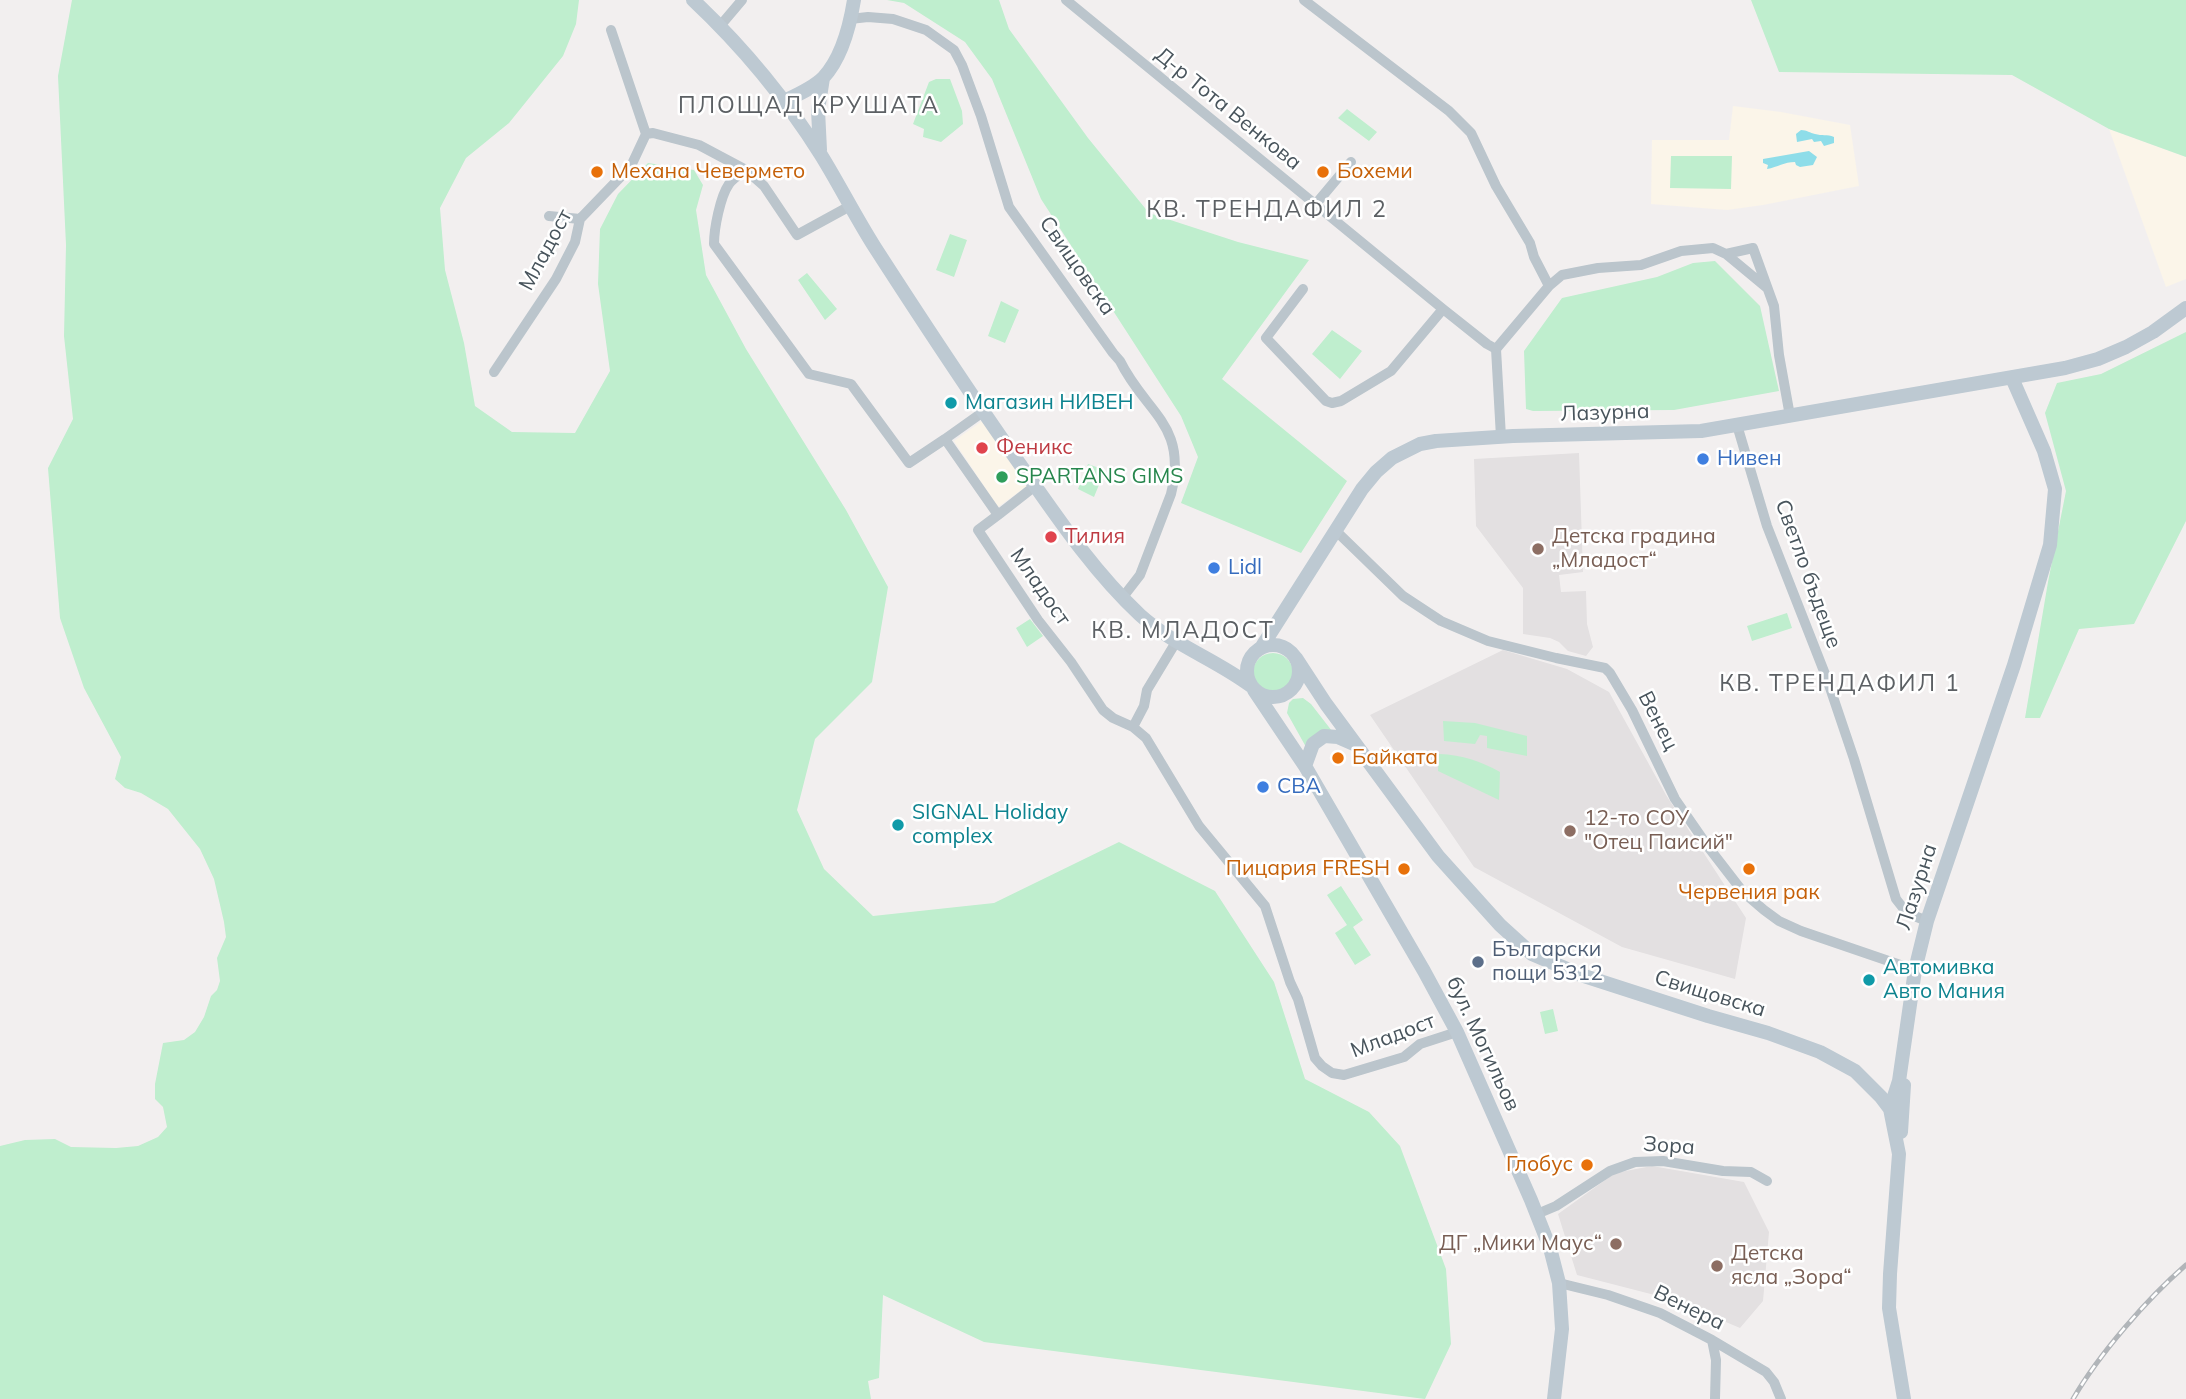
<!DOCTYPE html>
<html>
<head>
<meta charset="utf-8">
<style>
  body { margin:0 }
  canvas { display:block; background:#f2efef }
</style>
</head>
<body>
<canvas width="2186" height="1399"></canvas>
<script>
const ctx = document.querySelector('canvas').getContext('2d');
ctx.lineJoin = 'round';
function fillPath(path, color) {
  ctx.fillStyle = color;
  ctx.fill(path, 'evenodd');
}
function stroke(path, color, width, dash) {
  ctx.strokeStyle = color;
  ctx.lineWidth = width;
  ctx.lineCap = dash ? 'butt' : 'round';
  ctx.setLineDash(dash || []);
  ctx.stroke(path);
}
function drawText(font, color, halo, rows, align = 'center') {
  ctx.font = font + ' Mulish,sans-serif';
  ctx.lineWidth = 5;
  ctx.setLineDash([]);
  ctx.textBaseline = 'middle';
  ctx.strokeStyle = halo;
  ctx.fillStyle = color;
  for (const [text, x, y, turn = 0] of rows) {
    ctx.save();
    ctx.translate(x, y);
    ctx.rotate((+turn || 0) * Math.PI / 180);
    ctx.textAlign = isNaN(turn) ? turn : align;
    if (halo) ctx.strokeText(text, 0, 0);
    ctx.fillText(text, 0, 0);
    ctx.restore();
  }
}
fillPath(new Path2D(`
  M1733,106L1781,112L1850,125L1859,186L1763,205L1727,210L1651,204L1652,140H1729Z
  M2109,129L2186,157V279L2166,287Z
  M982,421L1027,486L998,507L954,441Z`), '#fbf5e9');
fillPath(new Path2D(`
  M1579,453L1583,572L1559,575L1561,592L1586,591L1587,624L1593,647L1586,656L1568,651L1559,642L1550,638L1523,634V588L1476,526L1474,459Z
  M1503,650L1567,669L1609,692L1666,795L1746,918L1735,979L1622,947L1474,867L1370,715Z
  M1652,1166L1744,1182L1769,1232L1763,1301L1740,1328L1674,1300L1577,1275L1558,1214L1615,1173Z`), '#e3e0e1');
fillPath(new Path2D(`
  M72,0H579L576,24L563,56L509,123L466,158L440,208L445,270L464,343L475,406L512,432L575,433L610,371L598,284L600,229L618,194L648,163L694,170L703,185L696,210L706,275L746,349L846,510L888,587L872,682L815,739L797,810L824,869L873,916L994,903L1119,842L1215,891L1274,982L1305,1079L1369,1112L1400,1146L1446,1269L1451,1344L1425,1399L984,1342L883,1295L879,1378L868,1381L871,1399H0V1146L25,1140L55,1139L71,1147L116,1148L138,1146L158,1137L167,1127L163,1107L155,1099V1084L163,1043L184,1040L195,1032L204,1017L211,996L217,990L220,981L217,958L226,937L224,922L214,879L200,849L168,809L141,793L125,788L115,779L121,757L84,688L60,618L48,468L73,419L64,336L66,245L58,76Z
  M887,0H999L1009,29L1088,138L1149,213L1238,242L1309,260L1222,379L1347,481L1301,553L1181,503L1198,457L1181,416L1041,199L992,79L965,42L904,3Z
  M1751,0H2186V157L2109,129L2012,75L1779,72Z
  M936,79H950L962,111L963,124L941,142L923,137L924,129L913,124L929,82Z
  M1347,109L1377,132L1369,141L1338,118Z
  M1671,156H1732L1731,189L1670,188Z
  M950,234L967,240L954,277L936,270Z
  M1715,261L1760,306L1779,391L1674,410L1533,411L1526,409L1524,351L1562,298L1657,277L1693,263Z
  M807,273L837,309L825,320L798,280Z
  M1001,301L1019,310L1005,343L988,336Z
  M1332,330L1362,351L1340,379L1312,354Z
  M2186,332V521L2134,624L2079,629L2040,718H2025L2048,582L2066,491L2045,413L2057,383L2101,374Z
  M1088,464L1105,470L1094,497L1078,489Z
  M1787,613L1792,628L1752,641L1747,626Z
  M1030,619L1043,636L1027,647L1016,628Z
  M1253 673a20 20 0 1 1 40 0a20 20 0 1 1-40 0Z
  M1303,698L1311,704L1332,731L1306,747L1287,713L1289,703L1293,699Z
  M1443,721L1475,723L1527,736V756L1487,748V736L1480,735L1475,744L1444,741Z
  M1439,754C1463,755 1480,761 1500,772L1499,800L1438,771Z
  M1341,886L1363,920L1353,927L1371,955L1355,965L1335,933L1347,925L1327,895Z
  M1553,1009L1558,1031L1545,1034L1540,1012Z`), '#bfeece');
fillPath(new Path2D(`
  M1801,130C1807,130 1810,133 1815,134C1822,136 1827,134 1834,137V143L1824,146L1821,141L1814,142L1812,139L1797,142L1796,134Z
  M1809,151L1817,157L1813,165L1800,167L1796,165L1795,162C1784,162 1778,167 1767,169L1768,165L1763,163V159Z`), '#8edde9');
stroke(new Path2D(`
  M1066,0L1443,309L1487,344L1496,349
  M1304,0L1449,111L1471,133L1496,186L1530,243L1534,257L1549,286
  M850,19L868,17L893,19L926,30L954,50L962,65L981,116L1009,207L1113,353L1120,361C1146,414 1188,424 1171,494L1140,575L1123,597
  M720,26L742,0
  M611,30L646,134
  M646,134L653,133L699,145L746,170
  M1315,205L1351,162
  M850,206L797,235L764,186L746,170C740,174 733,178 729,184C720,197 714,229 714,244L809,374L851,384L909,463L945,439L998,515L978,530L1038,620L1071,662L1103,710L1113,718L1133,727L1146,738L1199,826L1265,906L1290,982L1298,999L1315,1058L1322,1066L1332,1073L1344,1075L1404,1057L1420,1044L1457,1032
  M549,216L580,219
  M1726,254L1753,248L1774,306L1779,355L1790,416
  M1303,289L1266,338L1326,401L1332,403L1341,401L1391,371L1443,309
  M1496,349L1549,286L1562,275L1598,268L1641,265L1681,251L1713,248L1726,254L1767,288
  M1496,349L1501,437
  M494,372L556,279L575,242L580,219L631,166L646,134
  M1737,425L1767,526L1827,679L1854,759L1896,899L1907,913L1927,921
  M945,439L983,412
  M998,515L1035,486
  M1335,530L1403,596L1441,621L1488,641L1556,658L1605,668L1610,673L1632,710L1675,799L1709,848L1743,892L1764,910L1779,921L1801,931L1915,970
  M1133,727L1144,706L1147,690L1176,642
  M1537,1214L1556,1206L1610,1171L1635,1162L1663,1161L1723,1171L1751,1172L1767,1181
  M1559,1283L1608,1295L1660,1313L1712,1340L1766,1372L1774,1382L1781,1399
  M1712,1340L1716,1360L1715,1399`), '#bbc5cc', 10);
stroke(new Path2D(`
  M693,0C742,46 785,98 821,155C839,184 855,216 874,246C923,322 972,397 1024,470C1059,520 1095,573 1140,615C1173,645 1215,659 1251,686
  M784,101C797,95 813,88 823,78C841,59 850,25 854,0
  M820,150L818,110L823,78
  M1247 671a26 26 0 1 1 52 0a26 26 0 1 1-52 0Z
  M1261,648L1362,489L1376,472L1392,458L1420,444L1436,441L1513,436L1701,431L2065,368L2098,359L2126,347L2153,332L2186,308
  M1296,658L1326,704L1438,856L1500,925L1532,954L1581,975L1708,1016L1768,1033L1820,1052L1855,1071L1881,1097L1890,1109L1899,1154L1890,1274L1889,1308L1904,1399
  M1254,690L1305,766L1424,971L1457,1032L1531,1200L1550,1248L1559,1283L1562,1329L1554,1399
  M1305,766L1313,744L1324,736L1338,737L1354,744
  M1890,1109L1899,1081L1915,970L1927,921L2014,665L2050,545L2055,489L2044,451L2012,378
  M1901,1132L1904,1085`), '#bdc9d2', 14);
const rail = new Path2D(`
  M2073,1399C2099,1354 2147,1299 2186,1265`);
stroke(rail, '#b1b5b9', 5);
stroke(rail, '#fff', 2.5, [8]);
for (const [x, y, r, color] of [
  [597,172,7,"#e8710a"],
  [1323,172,7,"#e8710a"],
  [951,403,7,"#0f9aa8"],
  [982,448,7,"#e0444e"],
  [1703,459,7,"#3f7fe0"],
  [1002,477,7,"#2e9e5b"],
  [1051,537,7,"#e0444e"],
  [1538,549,7,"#8d6e63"],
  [1214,568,7,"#3f7fe0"],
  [1338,758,7,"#e8710a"],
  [1263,787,7,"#3f7fe0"],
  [898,825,7,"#0f9aa8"],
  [1570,831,7,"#8d6e63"],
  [1404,869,7,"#e8710a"],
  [1749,869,7,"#e8710a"],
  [1478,962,7,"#5c6f8a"],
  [1869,980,7,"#0f9aa8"],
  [1587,1165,7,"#e8710a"],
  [1616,1244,7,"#8d6e63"],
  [1717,1266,7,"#8d6e63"]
]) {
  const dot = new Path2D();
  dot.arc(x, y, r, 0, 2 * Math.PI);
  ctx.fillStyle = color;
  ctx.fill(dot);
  stroke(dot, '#fff', 2.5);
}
drawText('21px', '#48545c', '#fff', [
  ["Д-р Тота Венкова",1228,109,39],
  ["Младост",546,250,-62],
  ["Свищовска",1077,266,55],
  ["Лазурна",1605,413,-2],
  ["Светло бъдеще",1808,574,70],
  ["Младост",1040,587,55],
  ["Венец",1658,721,63],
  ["Лазурна",1917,887,-72],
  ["Свищовска",1710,994,17],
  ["Младост",1393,1036,-21],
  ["бул. Могильов",1483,1044,65],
  ["Зора",1669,1146,4],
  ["Венера",1689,1308,26]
]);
drawText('21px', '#c56008', '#fff', [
  ["Механа Чевермето",611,172],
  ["Бохеми",1337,172],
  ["Байката",1352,758],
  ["Пицария FRESH",1390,869,"right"],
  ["Червения рак",1749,893,"center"],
  ["Глобус",1573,1165,"right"]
], 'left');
drawText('21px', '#0d838f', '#fff', [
  ["Магазин НИВЕН",965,403],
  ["SIGNAL Holiday",912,813],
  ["complex",912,837],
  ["Автомивка",1883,968],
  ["Авто Мания",1883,992]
], 'left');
drawText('21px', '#be3a42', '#fff', [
  ["Феникс",996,448],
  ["Тилия",1065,537]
], 'left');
drawText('21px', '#366cbe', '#fff', [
  ["Нивен",1717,459],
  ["Lidl",1228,568],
  ["CBA",1277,787]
], 'left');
drawText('21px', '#27864d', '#fff', [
  ["SPARTANS GIMS",1016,477]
], 'left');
drawText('21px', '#785e54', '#fff', [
  ["Детска градина",1552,537],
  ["„Младост“",1552,561],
  ["12-то СОУ",1584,819],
  ["\"Отец Паисий\"",1584,843],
  ["ДГ „Мики Маус“",1602,1244,"right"],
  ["Детска",1731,1254],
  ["ясла „Зора“",1731,1278]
], 'left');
drawText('21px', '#4e5e75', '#fff', [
  ["Български",1492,950],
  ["пощи 5312",1492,974]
], 'left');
ctx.letterSpacing = '2px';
drawText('23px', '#5c6064', '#fff', [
  ["ПЛОЩАД КРУШАТА",809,106],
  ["КВ. ТРЕНДАФИЛ 2",1267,210],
  ["КВ. МЛАДОСТ",1183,631],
  ["КВ. ТРЕНДАФИЛ 1",1840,684]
]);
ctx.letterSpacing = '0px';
</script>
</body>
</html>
